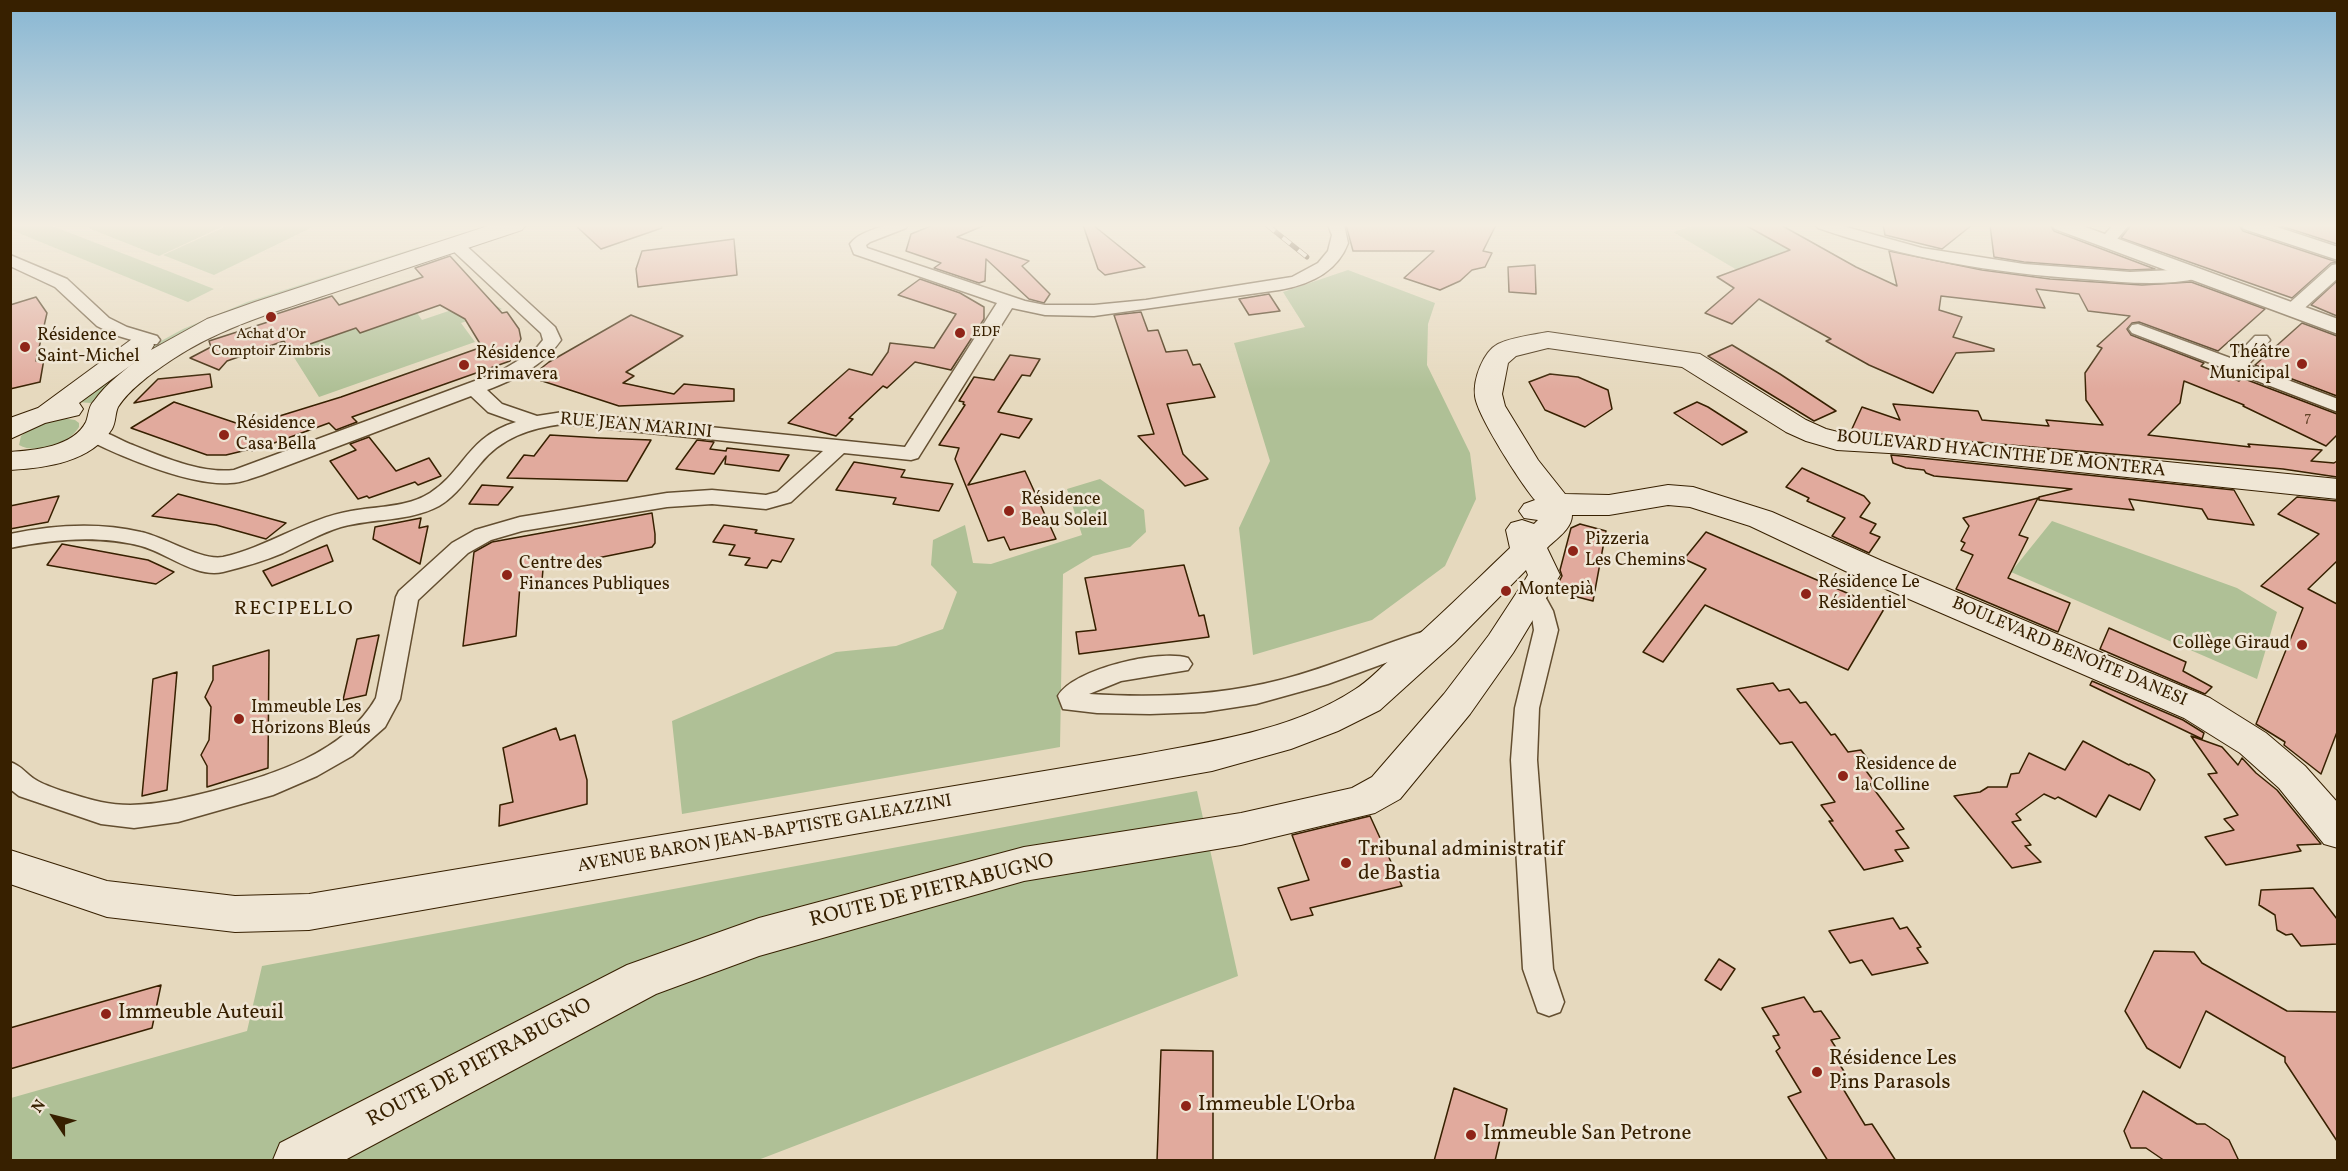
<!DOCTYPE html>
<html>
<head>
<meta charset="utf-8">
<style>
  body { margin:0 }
  #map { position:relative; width:2348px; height:1171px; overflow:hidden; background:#e6d9be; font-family:Vollkorn,serif }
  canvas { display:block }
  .frame { position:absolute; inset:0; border:12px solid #372000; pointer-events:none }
  .north { position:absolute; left:24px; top:1087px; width:60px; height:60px; -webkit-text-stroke:4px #efe6d5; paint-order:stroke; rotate:305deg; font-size:16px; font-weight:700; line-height:24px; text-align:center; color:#372000 }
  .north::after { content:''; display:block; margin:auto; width:21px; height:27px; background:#372000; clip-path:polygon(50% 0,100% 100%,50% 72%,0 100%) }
</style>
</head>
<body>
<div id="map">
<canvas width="2348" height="1171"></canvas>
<div class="frame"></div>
<div class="north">N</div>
</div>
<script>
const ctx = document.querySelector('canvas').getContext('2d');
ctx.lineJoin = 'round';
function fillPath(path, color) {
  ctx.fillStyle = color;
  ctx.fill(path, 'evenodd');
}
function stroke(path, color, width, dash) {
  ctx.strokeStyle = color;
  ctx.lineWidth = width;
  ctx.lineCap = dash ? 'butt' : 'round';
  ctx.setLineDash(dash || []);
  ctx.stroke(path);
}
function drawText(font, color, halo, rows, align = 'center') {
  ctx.font = font + ' Vollkorn,serif';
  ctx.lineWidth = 5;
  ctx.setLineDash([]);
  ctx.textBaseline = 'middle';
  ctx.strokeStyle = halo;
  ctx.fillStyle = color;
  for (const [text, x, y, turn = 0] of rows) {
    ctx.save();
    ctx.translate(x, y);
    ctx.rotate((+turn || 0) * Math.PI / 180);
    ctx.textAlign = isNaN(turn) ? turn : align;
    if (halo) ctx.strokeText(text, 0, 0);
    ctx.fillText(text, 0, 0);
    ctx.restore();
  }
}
fillPath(new Path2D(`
  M10,225H50L214,289L188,302L11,230Z
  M96,225H226L159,256L88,228Z
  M229,225H317L214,275L163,255Z
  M1695,225H1745L1790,250L1737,270L1673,232Z
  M418,247L422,250L143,359L91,403L77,402L150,347L183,329L247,302Z
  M1348,270L1435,303L1428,324L1427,365L1470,453L1476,499L1445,566L1372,620L1253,655L1239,528L1270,461L1234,343L1305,327L1283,292Z
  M484,299L502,309L461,323L475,342L319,397L290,351L356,328L417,313L422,320Z
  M62,418L75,420L79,423V427C69,444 37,455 19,445L21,436C33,425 47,422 62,418Z
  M1100,479L1144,510L1146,532L1130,547L1093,556L1063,574L1060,747L682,814L672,721L836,652L896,646L943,629L957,592L931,565L933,540L965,525L973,563L991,564L1082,535L1067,489Z
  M2052,521L2237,588L2277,612L2257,679L2011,572Z
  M1197,791L1238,976L758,1160H11V1098L247,1031L262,966Z`), '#afc096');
const building = new Path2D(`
  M575,225H661L662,228L601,249Z
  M933,225H985L957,237L1029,261L1022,266L1050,294L1044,303L1029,299L986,259L985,281L979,283L934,268L941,263L906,251L911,234Z
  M1083,225H1093L1145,267L1105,275L1098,269Z
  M1346,225H1496L1483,251L1492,253L1485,267L1472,270L1460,281L1440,290L1404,278L1434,251H1353Z
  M1745,225H1781L1856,267L1897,286L1889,251L1982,270L2050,279L2142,285L2191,282L2265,309L2218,351L2139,322L2132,323L2127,329L2131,335L2204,363L2201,366L2239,381L2242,378L2337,414V435L2326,446L2243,406L2244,405L2184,381L2180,403L2148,435L2250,447L2248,444L2322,450L2311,461L2334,463L2337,461V477L2283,469L1851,431L1862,407L1900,420L1893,404L1978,411L1982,420L2049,426L2046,420L2103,425L2086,400L2085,373L2102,348L2097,346L2130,316L2088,311L2079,294L2036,289L2045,308L1941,296L1939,310L1962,317L1953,337L1994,349V351L1956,353L1933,393L1869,365L1826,341L1831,339L1759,299L1732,324L1705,313L1734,288L1717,277L1790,250Z
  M1883,225H1972L1942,249L1885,235Z
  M1990,225H2050L2054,231L2155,269L2130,270L2024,262L1994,257Z
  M2131,225H2239L2243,231L2337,262L2331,263L2292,298L2121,238Z
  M2278,225H2337V244Z
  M734,239L737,275L638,287L636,269L642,251Z
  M450,256L502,313L507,312L519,329L521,339L510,361L352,417L357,422L336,430L329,423L252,451L251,449L226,455H207L131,428L174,402L236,423L258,419L260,422L341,397L482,347L465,319L440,305L360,333L356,328L290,351L284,341L227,361L219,370L190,358L211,347L209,341L271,321L267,317L332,296L339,305L423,277L415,268Z
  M1535,265L1536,294L1509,292L1508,267Z
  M920,279L960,293L984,307V319L951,370L915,362L887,388L883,386L849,418L853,419L836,436L788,423L849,369L872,375L888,352L890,343L934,348L956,314L898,295Z
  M2337,281V316L2311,305Z
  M1269,294L1280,311L1249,315L1239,299Z
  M36,297L47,313L36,361L44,359L40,382L10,389V305Z
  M1141,312L1148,331L1158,330L1166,352L1187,350L1193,365L1200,364L1215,397L1167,404L1183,454L1208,479L1185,486L1138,436L1154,434L1114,315Z
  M631,315L683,336L626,372L634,376L623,383L674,394L684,384L734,389V401L619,406L530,377L549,362Z
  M2302,323L2337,336V396L2255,365Z
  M1732,345L1780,374L1836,411L1814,421L1708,356Z
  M1010,355L1040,359L1030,376L1022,375L998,412L1032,419L1019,438L1001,434L968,485L1025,471L1056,539L1010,550L1004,537L988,541L955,459L959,448L939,445L965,405L963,404L964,402L959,401L974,377L994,380Z
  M210,374L212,387L134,403L158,379Z
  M1550,374L1578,377L1608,390L1612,409L1585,427L1545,410L1529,382Z
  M1697,402L1708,407L1747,432L1722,445L1674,413Z
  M550,435L600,438L651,440L627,481L507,478L524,455L534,456Z
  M369,437L396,471L429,458L441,476L418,485L415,482L369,498L367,496L358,499L330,461L356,450L350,444Z
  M697,440L714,442L710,449L726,451L727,448L789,455L779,471L725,464L726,456L714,474L676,469Z
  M1891,455L2234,490L2254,525L2208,519L2202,509L2129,499L2134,510L2039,500V497L2072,489L1934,476L1926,473L1924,470L1906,468L1893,463Z
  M854,462L905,470L901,477L953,484L939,511L893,504L896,498L836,490Z
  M1802,468L1864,496L1870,503L1860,517L1876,524L1870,533L1880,537L1869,553L1832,536L1845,518L1807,501L1809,498L1786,487Z
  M482,485L513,487L498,505L469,504Z
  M178,494L239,510L286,523L266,539L216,525L152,516Z
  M59,496L48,522L10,529V506Z
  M2297,497L2337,501V561L2308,589L2337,604V732L2321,774L2284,745L2285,742L2256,724L2303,608L2261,586L2319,534L2278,514Z
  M2038,498L2019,535L2028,538L2008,578L2070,603L2058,632L1956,589L1973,555L1961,550L1965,543L1961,541L1969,526L1963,518Z
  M652,513L655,534V543L652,547L543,569L542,581L520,585L516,636L463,646L474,552L492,542Z
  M421,518L419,528L428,526L420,564L373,539L375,527Z
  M1580,524L1606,531L1593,601L1554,591L1562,576L1560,570L1571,528Z
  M724,525L757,530L755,533L794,539L781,562L772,560L767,568L745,565L750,558L729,555L735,545L713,542Z
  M1706,532L1884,609L1848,670L1705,605L1663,662L1643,652L1706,569L1684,559Z
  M62,544L148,560L174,572L156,584L47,565Z
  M327,545L333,561L272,586L263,571Z
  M1184,565L1199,616L1204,615L1209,637L1079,654L1076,632L1096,630L1085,578Z
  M2109,628L2186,662L2183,671L2212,687L2205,694L2100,649Z
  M379,635L366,695L343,700L357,639Z
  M269,650L268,768L207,787V766L201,755L209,740L211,707L205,697L213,680V666Z
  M177,672L167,790L142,796L153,679Z
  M2092,681L2183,720L2204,733L2202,739L2090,685Z
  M1773,683L1779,691L1789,689L1800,703L1806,702L1831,735L1835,734L1848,752L1861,750L1873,766L1864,768L1875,783L1870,784L1904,829L1896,831L1909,848L1895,850L1903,861L1864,870L1829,821H1833L1821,805L1835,802L1792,742L1780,744L1737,689Z
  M556,728L560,740L575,735L587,780V804L499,826L500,805L513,802L503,748Z
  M2191,736L2222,747L2238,765L2242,758L2256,773L2277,790L2321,844L2297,845L2301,851L2226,865L2205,837L2234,830L2224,819L2238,815L2208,774L2217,773Z
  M2083,741L2129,765L2130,764L2149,773L2155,780L2140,810L2109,795L2096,817L2058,797L2055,799L2044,794L2016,814L2021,820L2012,822L2031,845L2025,846L2041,862L2012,868L1954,796L1980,792L1988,787H2007L2011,774L2019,773L2029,753L2065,770Z
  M1370,816L1402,886L1310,908L1313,915L1291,920L1278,888L1309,880L1292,835Z
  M2313,888L2337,919V944L2301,946L2292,934L2286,935L2277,930L2275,915L2259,905L2261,890Z
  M1893,918L1900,929L1907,927L1921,947L1917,948L1928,963L1872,975L1862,960L1850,963L1829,931Z
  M2154,951L2194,952L2202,963L2287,1011L2337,1012V1141L2285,1062V1057L2206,1011L2180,1068L2147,1048L2125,1011Z
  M1719,959L1735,969L1721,990L1705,980Z
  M161,985L152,1028L10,1069V1028Z
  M1804,997L1814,1012L1821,1011L1840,1038L1831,1040L1844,1060L1838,1062L1849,1079L1839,1082L1865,1125L1872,1124L1896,1161H1828L1788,1097L1801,1092L1776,1051L1780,1048L1773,1036L1779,1035L1762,1008Z
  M1161,1050L1213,1051V1161H1157Z
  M1454,1088L1507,1109L1495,1161H1434Z
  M2143,1091L2197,1124H2205L2229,1140L2239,1161H2165L2146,1148H2131L2124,1131Z`);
fillPath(building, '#e1aa9d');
stroke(building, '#372000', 1.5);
const minor = new Path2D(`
  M886,225H908L906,228L870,242L866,245L867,248L1025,301L1045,305H1094L1146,300L1292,277L1318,263L1328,251L1332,235L1328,225H1344L1348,243C1337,273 1308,285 1279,290L1094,316L1045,315L1012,308L918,458L911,460L844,453L791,502L766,509L712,504L667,507L522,531L491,540L468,553L418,600L400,699L385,727L352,756L317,776L273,795L178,822L134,828L101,824L19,796L10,789V762C22,766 26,774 36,780C46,787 87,799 101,802C139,810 177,800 213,791C271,775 344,754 376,698L396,597L399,591L452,543L475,530L520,517L667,493L712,490L766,495L777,492L823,451L563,424C530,428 501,438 480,464C467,479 456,496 439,506C409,522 373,518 341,527C321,533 302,544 283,553C264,561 243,567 223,572C195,578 167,553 141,546C99,535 53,539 10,548V534C53,525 98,522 141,532C165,537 201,561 223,557C268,547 305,519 351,511C377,506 406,508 430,493C465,470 467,437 516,422L488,412L471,396L262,475C252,478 241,483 230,483C190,486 122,457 86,439L83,435L86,431C101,427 116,438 130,444C161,456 200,474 234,470L499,372L534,351L543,340L541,333L449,247L447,244L455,239L461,241L555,327L561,340C543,366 516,379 487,390L502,404L537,416L563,412L905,447L997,303L854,254L850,244C858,233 873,230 886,225Z
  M1816,225H1839L1922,248L2024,264L2130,272L2193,269L2201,274L2199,278C2162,287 2122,282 2084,279C1993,273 1905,258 1818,228Z
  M2113,225H2129L2113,244H2101L2099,241Z
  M10,255L67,279L109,318L127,327L157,336L160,340L157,344H145L115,335L97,326L55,287L10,266Z
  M2338,264V278L2298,314H2286L2283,310L2286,306L2332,265Z
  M2138,324L2233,359L2255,336H2267L2270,340L2267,344L2248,365L2338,399V412L2132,333L2129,329L2132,325Z
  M1533,587L1541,589L1553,611L1558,630L1539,708L1537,760L1553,969L1564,1002L1560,1012L1549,1016L1538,1012L1523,969L1511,760L1515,708L1534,630L1531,611L1522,595L1525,589Z
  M1432,629L1440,631L1444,637L1440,643L1328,684L1256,704L1204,712L1150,714L1097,713L1063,709L1058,696C1073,669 1160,649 1188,658L1192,664L1188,670L1121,681L1089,694C1153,698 1218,696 1280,680C1332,667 1381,644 1432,629Z`);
const tertiary = new Path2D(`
  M2052,225H2080L2338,319V334L2055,229Z
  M2241,225H2271L2338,247V260L2244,229Z`);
const secondary = new Path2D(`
  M491,225H526L522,230C459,251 395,272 332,293C278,311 221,327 173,359C155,371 130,388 118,407C115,413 116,422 112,429C91,462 46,468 10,470V452C35,450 73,447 86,422C89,415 88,407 94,401C107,383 124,370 142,357L79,403L83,409L79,415L45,423L10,439V418L38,408L132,339L141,337L150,339L154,345L151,350L207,319L255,302Z
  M1548,332L1700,354L1806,420L1826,429L1838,432L1906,436L2338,479V499L1906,454L1837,450L1806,441L1786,432L1682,367L1548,348L1516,356L1508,363L1502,394L1505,406L1538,460L1565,494L1609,495L1668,485L1693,487L1772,512L1882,561L2210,698L2266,733L2305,766L2338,803V848L2324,844L2279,788L2240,753L2184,718L1858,577L1750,526L1690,507L1668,505L1609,515H1572C1572,529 1556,539 1547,548L1560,575L1513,653L1470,714L1400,799L1375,813L1241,845L1024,881L759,956L656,994L345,1160H273L280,1143L627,965L759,918L1024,847L1241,813L1352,788L1372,777L1444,694L1489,635L1525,580L1528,575L1526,570L1454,643L1380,710L1338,731L1291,749L1212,771L309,930L235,932L107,917L10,884V850L107,881L235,896L309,894L1140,755C1210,742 1293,730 1354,690C1368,682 1380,668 1392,658C1433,623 1471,585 1510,548L1506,530L1511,523L1522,520L1534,524L1538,520L1524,518L1519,511L1524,504L1535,500C1521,483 1477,416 1475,396C1473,379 1483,352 1498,344C1513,337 1532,335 1548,332Z`);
stroke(minor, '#634e30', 3);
stroke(tertiary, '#634e30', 3);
stroke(secondary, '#372000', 2);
fillPath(minor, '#efe6d5');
fillPath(tertiary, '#efe6d5');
fillPath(secondary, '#efe6d5');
const rail = new Path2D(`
  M1267,225L1307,257`);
stroke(rail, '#372000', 5);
stroke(rail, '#efe6d5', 4, [10]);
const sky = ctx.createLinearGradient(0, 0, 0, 389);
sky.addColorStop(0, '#87b6d3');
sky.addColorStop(0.58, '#f4eee2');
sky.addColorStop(1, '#f4eee200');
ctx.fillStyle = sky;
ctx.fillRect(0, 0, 2348, 389);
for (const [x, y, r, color] of [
  [271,317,6,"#8f2418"],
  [960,333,6,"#8f2418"],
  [25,347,6,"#8f2418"],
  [2302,364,6,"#8f2418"],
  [464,365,6,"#8f2418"],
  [224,435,6,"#8f2418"],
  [1009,511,6,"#8f2418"],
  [1573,551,6,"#8f2418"],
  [507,575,6,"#8f2418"],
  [1506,591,6,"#8f2418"],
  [1806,594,6,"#8f2418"],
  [2302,645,6,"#8f2418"],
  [239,719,6,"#8f2418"],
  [1843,776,6,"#8f2418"],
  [1346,863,6,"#8f2418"],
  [106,1014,6,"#8f2418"],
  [1817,1072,6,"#8f2418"],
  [1186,1106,6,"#8f2418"],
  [1471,1135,6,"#8f2418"]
]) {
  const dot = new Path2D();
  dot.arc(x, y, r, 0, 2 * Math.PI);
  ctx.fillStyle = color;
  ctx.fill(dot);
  stroke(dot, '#efe6d5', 2);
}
drawText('15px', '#372000', '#efe6d5', [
  ["EDF",972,333],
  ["Achat d'Or",271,335,"center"],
  ["Comptoir Zimbris",271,352,"center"]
], 'left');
drawText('15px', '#624227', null, [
  ["7",2308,418]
]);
drawText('18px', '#372000', '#efe6d5', [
  ["Résidence",37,337],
  ["Saint-Michel",37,358],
  ["Théâtre",2290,354,"right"],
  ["Municipal",2290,375,"right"],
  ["Résidence",476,355],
  ["Primavera",476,376],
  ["Résidence",236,425],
  ["Casa Bella",236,446],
  ["Résidence",1021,501],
  ["Beau Soleil",1021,522],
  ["Pizzeria",1585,541],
  ["Les Chemins",1585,562],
  ["Centre des",519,565],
  ["Finances Publiques",519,586],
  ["Résidence Le",1818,584],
  ["Résidentiel",1818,605],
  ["Montepià",1518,591],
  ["Collège Giraud",2290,645,"right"],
  ["Immeuble Les",251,709],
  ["Horizons Bleus",251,730],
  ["Residence de",1855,766],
  ["la Colline",1855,787]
], 'left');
drawText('18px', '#372000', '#efe6d5', [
  ["RUE JEAN MARINI",636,427,5],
  ["BOULEVARD HYACINTHE DE MONTERA",2001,455,6],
  ["BOULEVARD BENOÎTE DANESI",2069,653,23],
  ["AVENUE BARON JEAN-BAPTISTE GALEAZZINI",765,835,-10]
]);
ctx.letterSpacing = '1.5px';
drawText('20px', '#372000', '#efe6d5', [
  ["RECIPELLO",294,610]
]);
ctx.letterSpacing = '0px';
drawText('21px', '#372000', '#efe6d5', [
  ["Tribunal administratif",1358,851],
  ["de Bastia",1358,875],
  ["Immeuble Auteuil",118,1014],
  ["Résidence Les",1829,1060],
  ["Pins Parasols",1829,1084],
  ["Immeuble L'Orba",1198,1106],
  ["Immeuble San Petrone",1483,1135]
], 'left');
drawText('21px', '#372000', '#efe6d5', [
  ["ROUTE DE PIETRABUGNO",932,892,-14],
  ["ROUTE DE PIETRABUGNO",480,1064,-28]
]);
</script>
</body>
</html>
